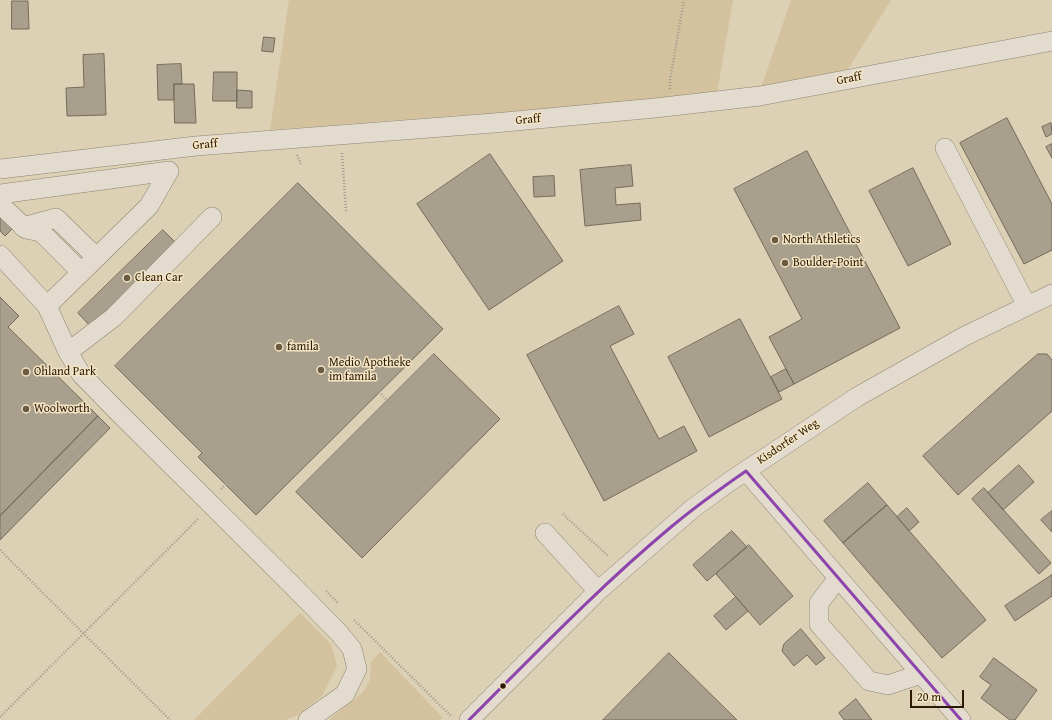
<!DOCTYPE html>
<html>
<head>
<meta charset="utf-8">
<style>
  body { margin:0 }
  #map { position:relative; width:1052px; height:720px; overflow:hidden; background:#dcd0b5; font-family:"Gentium Book Plus",serif }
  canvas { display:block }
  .scale { position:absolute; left:910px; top:690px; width:54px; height:18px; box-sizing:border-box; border:2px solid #2d1a03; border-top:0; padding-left:5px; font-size:12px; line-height:14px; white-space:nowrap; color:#2d1a03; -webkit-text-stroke:3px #f3e4c4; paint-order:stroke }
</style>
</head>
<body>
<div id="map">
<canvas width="1052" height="720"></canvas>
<div class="scale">20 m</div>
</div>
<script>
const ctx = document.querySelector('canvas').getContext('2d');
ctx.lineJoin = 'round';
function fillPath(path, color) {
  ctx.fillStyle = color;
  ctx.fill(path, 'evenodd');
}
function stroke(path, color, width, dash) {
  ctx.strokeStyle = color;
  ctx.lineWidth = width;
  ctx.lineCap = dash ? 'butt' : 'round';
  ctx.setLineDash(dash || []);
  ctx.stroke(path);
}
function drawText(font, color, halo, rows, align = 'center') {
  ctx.font = font + ' "Gentium Book Plus",serif';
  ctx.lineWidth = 3;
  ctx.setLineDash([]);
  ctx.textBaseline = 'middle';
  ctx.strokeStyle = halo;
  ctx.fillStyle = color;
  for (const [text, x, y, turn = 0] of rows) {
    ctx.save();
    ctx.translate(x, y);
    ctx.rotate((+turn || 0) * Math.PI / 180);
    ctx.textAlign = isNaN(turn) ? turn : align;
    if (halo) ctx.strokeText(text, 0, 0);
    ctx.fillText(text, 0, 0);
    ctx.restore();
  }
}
fillPath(new Path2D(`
  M289,0H733L717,93L572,111L463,115L270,130Z
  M791,0H891L848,69L761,88Z
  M300,613L331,644L337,666L322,696L296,716L285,720H194Z
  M380,652L443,718L440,720H329L363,692L370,680L371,662Z`), '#d3c29d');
const building = new Path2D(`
  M12,1H28L29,29H12Z
  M264,37L275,38L273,52L262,51Z
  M104,54L106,115L67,116L66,88L84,87L83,55Z
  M181,64L182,84H174V100H158L157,65Z
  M214,72H237V101H213Z
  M174,84H194L196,123H175Z
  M237,90L252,91V108H237Z
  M1007,118L1052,204V250L1024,264L960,143Z
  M1051,123L1052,134L1046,137L1042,127Z
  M1052,144V158L1046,147Z
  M807,151L900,328L794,384L769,337L802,319L734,189Z
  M490,154L563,261L489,310L417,204Z
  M631,165L633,186L615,188L616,205L640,203L641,220L585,226L580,170Z
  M913,168L951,244L908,266L869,191Z
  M554,176L555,196L534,197L533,177Z
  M298,183L443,329L256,515L198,457L202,453L115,366Z
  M13,205L25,216L5,236L0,231V218Z
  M163,230L176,243L91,327L78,313Z
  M0,297L19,316L8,327L98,416L0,516Z
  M619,306L634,334L610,346L659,439L684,426L697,451L604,501L527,355Z
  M740,319L782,399L709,437L668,357Z
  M434,354L500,419L362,558L296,492Z
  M1038,354H1047L1052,360V411L958,495L923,456Z
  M786,369L794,384L779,392L771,377Z
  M98,416L110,428L0,540V516Z
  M1019,465L1034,482L1003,510L988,493Z
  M868,483L887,505L843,543L824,521Z
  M984,488L1051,563L1039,574L972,499Z
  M887,505L986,620L942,658L843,543Z
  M907,508L919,522L909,531L897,517Z
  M1052,511V532L1041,520Z
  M732,531L747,547L707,581L693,565Z
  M749,545L793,596L760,625L716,574Z
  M1052,575V596L1015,621L1005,606Z
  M736,597L748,611L726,630L714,616Z
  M801,629L825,658L816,665L807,655L794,666L782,651L784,644Z
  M669,653L737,720H603Z
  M994,658L1037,690L1015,720H1010L981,698L991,685L980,677Z
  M856,699L872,720H844L839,713Z`);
fillPath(building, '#a89f8c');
stroke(building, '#746b5b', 1);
const minor = new Path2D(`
  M945,148L1027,306
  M0,169L196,146L494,123L655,108L760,96L1052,41
  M0,194L169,171L149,206L47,306
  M0,204L26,229L41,232L81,272
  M23,227L56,218L96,257
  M0,255L47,306L68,352L81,374L116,410L291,584L339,633L352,649L357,669L345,694L308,720
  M68,352L114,317L212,217
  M746,471L961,720
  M545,533L598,591
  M838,578L819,603V624L869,681L888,685L921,674
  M469,720L598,591L692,509L729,482L857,397L965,336L1052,294`);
stroke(minor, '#8d8472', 20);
stroke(new Path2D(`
  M670,89V80L684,0
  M342,153L346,211
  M297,155L301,164
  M379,392L455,469
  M221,489L226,484
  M563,514L609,557
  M0,530L104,423
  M0,550L170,720
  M326,591L338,603
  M354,620L451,716
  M0,717L199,518`), '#a0998d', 2.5, [1, 2]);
stroke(minor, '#e3dcce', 19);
stroke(new Path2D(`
  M469,720C535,654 599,587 671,527C695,507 720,489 746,471L961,720`), '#8e44ad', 3);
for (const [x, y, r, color] of [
  [775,240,4,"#6a5a41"],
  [785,263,4,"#6a5a41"],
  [127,278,4,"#6a5a41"],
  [279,347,4,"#6a5a41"],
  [321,370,4,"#6a5a41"],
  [26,372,4,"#6a5a41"],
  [26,409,4,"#6a5a41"],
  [503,686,3.5,"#2d1a03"]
]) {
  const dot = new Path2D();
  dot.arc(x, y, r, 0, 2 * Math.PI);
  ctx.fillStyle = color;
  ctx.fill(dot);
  stroke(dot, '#f3e4c4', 1.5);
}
drawText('12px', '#2d1a03', '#f3e4c4', [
  ["Graff",849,79,-11],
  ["Graff",528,120,-5],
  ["Graff",205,145,-5],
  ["Kisdorfer Weg",788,442,-34]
]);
drawText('12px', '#2d1a03', '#f3e4c4', [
  ["North Athletics",783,240],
  ["Boulder-Point",793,263],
  ["Clean Car",135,278],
  ["famila",287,347],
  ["Medio Apotheke",329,363],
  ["im famila",329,377],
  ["Ohland Park",34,372],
  ["Woolworth",34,409]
], 'left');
</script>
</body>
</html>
